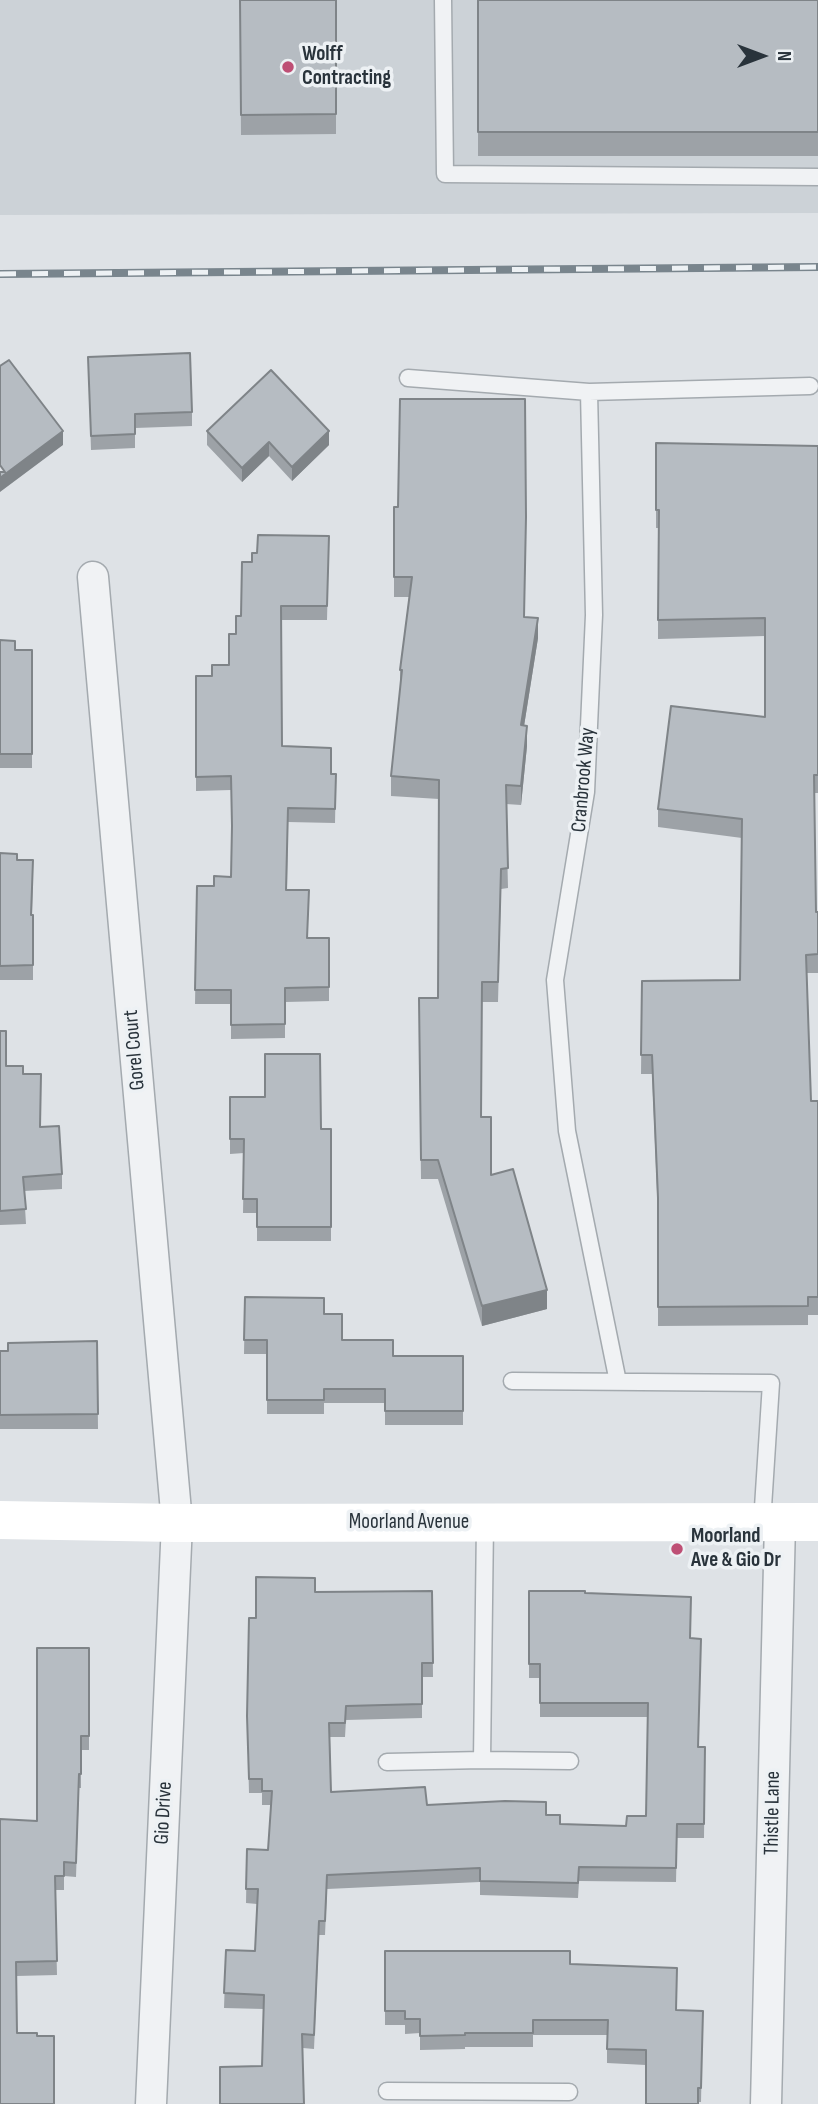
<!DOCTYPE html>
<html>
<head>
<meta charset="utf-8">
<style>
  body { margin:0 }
  #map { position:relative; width:818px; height:2104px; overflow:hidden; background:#dee2e6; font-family:"Sofia Sans Condensed",sans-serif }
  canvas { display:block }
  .north { position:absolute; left:727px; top:21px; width:70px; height:70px; -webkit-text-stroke:5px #edf1f4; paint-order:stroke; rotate:90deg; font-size:19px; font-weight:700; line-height:28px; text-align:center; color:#29333b }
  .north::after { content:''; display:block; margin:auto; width:24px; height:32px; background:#29333b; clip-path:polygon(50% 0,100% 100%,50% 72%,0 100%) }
</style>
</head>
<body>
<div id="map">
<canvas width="818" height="2104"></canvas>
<div class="north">N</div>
</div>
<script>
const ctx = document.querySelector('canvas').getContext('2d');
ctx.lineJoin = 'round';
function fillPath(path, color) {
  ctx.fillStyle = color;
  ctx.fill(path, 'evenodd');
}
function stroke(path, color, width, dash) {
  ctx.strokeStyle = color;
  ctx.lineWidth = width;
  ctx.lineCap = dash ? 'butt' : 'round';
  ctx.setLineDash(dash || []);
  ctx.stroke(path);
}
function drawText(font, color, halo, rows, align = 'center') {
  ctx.font = font + ' "Sofia Sans Condensed",sans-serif';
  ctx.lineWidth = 7;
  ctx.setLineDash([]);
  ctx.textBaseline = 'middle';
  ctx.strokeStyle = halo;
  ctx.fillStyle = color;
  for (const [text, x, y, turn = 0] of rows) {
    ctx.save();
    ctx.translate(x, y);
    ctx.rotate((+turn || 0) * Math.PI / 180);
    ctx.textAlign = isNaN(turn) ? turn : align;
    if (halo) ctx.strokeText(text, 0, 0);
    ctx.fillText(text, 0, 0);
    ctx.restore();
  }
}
fillPath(new Path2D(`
  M0,0H818V213L0,215Z`), '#ccd2d7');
const lane = new Path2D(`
  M443,0L445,174L818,177
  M408,378L589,392
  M512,1381L771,1383L762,1523
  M618,1382L567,1131L555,980L586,792L594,615L589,392L810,386
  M482,1760L485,1523
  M387,1762L482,1760L570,1761
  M387,2091L569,2092`);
const street = new Path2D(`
  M93,577L177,1523L151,2104
  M766,2104L780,1523`);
stroke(lane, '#a4aaaf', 19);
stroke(street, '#a4aaaf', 33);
stroke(lane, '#f0f2f4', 16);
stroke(street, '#f0f2f4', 30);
stroke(new Path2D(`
  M0,1520L177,1523L818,1522`), '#fff', 38);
const rail = new Path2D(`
  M0,274L818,267`);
stroke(rail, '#79858d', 8);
stroke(rail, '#edf1f4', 5, [16]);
fillPath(new Path2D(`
  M240,0H336V134L241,135Z
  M478,0H818V156H478Z
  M88,357L192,412V426L135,428V448L91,450Z
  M207,431L329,445L292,481L269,456L242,482L207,445Z
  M656,443L818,446V793H814L816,912H818V973H807L811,1101H818V1315H808V1325L658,1326V1216L652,1074H641L642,981L740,980L742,838L658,827V809L765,717V636L658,639V528H656Z
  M394,507L526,537L524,617L538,638L524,726L527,746L521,805L506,804L508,888L501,889L498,1002H482L481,1117L491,1175L547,1309L482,1326L438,1179H421L419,998H438L439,799L391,796V776L400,689V670L409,597H394Z
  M329,536L327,620H281L282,746L331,774H336L335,823L288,822L287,890L309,904L307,938H329V1001L285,1002V1038L231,1039V1004H195L197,886H214L231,877V790L196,791V676H212L229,665L236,634L257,553Z
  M0,640L15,650H32V768H0Z
  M0,853L17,860L33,874L32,915H33V980H0Z
  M0,1031L6,1066L23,1074L40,1127L62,1174V1189L24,1191L26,1224L0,1225Z
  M230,1097L321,1129H331V1241H257V1213H243L244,1153L230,1154Z
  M245,1297L324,1314L342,1340L393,1356H463V1425H385V1403H324V1414H267V1354H244Z
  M97,1341L98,1429H0V1351Z
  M432,1591L433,1677H422V1718L346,1720L345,1737H330L331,1792L427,1805L546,1815L560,1824L626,1826L646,1816L648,1717H540V1678H529V1591L585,1593L690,1638L698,1747H705L704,1838H677L676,1882L579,1881L578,1898L480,1895V1882L327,1889L325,1935H319L314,2049L303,2048L262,2066L264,2009L224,2008L226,1950L255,1951L257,1904L246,1903L247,1849L268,1850L271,1805H262V1793H249L247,1716L256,1618L315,1592Z
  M89,1648V1750H81V1788H79L76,1877L64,1876V1890H55L57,1975L16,1976L0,2104V1819L37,1821Z
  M385,1951L570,1964L676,2010L703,2011L701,2102H698L646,2065L607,2063V2035H533V2047H465V2049L420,2050V2033L405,2034V2025H385Z`), '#9da2a7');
fillPath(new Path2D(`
  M63,431V445L0,492V478Z
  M329,431V445L292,481V467Z
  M269,442V456L242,482V468Z
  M538,618V638L521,745V725Z
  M527,726V746L521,805V786Z
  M547,1290V1309L482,1326V1306Z`), '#7f8488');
const building = new Path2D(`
  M240,0H336V114L241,115Z
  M478,0H818V132H478Z
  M190,353L192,412L135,414V434L91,436L88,357Z
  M9,360L63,431L0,478V472H5L0,465V366Z
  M271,370L329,431L292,467L269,442L242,468L207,431Z
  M400,399H525L526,517L524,617L538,618L521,725L527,726L521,786L506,785L508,868L501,869L498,982H482L481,1117H491V1175L513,1169L547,1290L482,1306L438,1160H421L419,998H438L439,780L391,776L402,670H400L412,577H394V507H398Z
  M656,443L818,446V775H814L816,912H818V954L806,955L811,1101H818V1297H808V1306L658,1307V1198L652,1055H641L642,981L740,980L742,819L658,809L671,706L765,717V618L658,620L659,510H656Z
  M258,535L329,536L327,606H281L282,746L331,748V774H336L335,809L288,808L286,890H309L307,938H329V987L285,988V1024L231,1025V990H195L197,886H214V876L231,877L232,826L231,776L196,777V676H212V665H229V634H236V616H241L242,562H252V553H257Z
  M0,640L15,641V650H32V754H0Z
  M0,853L17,854V860H33L31,915H33V965L0,966Z
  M0,1031H6V1066H23V1074H41L40,1127L59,1126L62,1174L23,1177L26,1209L0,1211Z
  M265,1054H320L321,1129H331V1227H257V1199H243L244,1139H230V1097H265Z
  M245,1297L324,1298V1314H342V1340H393V1356H463V1411H385V1389H324V1400H267V1340H244Z
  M97,1341L98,1414L0,1415V1351H8V1343Z
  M256,1577L315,1578V1592L432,1591L433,1663H422V1704L346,1706L345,1723H329L331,1792L425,1787L427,1805L505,1801L546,1802V1815H560V1824L626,1826L627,1816H646L648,1703H540V1664H529V1591H585V1593L691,1597L690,1638L701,1639L698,1747H705L704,1824H677L676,1868L579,1867L578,1883L480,1881V1868L327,1875L325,1921H319L314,2035L302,2034L304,2104H220V2067L262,2066L264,1995L224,1993L226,1950L255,1951L258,1889H246L247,1849L268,1850L272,1791H262V1779H249L247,1716L249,1618H256Z
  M37,1648H89V1736H81V1774H79L76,1863L64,1862V1876H55L57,1961L16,1962L17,2033H37V2036H54V2104H0V1819L37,1821Z
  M385,1951H570V1964L677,1968L676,2010L703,2011L701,2088H698V2104H646V2050L607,2049L608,2020H533V2033H465V2035L420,2036V2019H405V2011H385Z`);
fillPath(building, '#b6bcc2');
stroke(building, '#7f8488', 2);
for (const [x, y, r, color] of [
  [288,67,7,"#be4f75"],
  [677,1549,7,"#be4f75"]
]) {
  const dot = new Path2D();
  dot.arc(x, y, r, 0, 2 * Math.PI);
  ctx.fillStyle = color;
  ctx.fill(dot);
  stroke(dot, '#edf1f4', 2.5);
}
drawText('bold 21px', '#29333b', '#edf1f4', [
  ["Wolff",302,55],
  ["Contracting",302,79],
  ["Moorland",691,1537],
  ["Ave & Gio Dr",691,1561]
], 'left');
drawText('21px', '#29333b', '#edf1f4', [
  ["Cranbrook Way",584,780,-85],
  ["Gorel Court",135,1050,-95],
  ["Moorland Avenue",409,1523],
  ["Gio Drive",164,1813,-87],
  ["Thistle Lane",773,1813,-89]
]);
</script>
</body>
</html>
